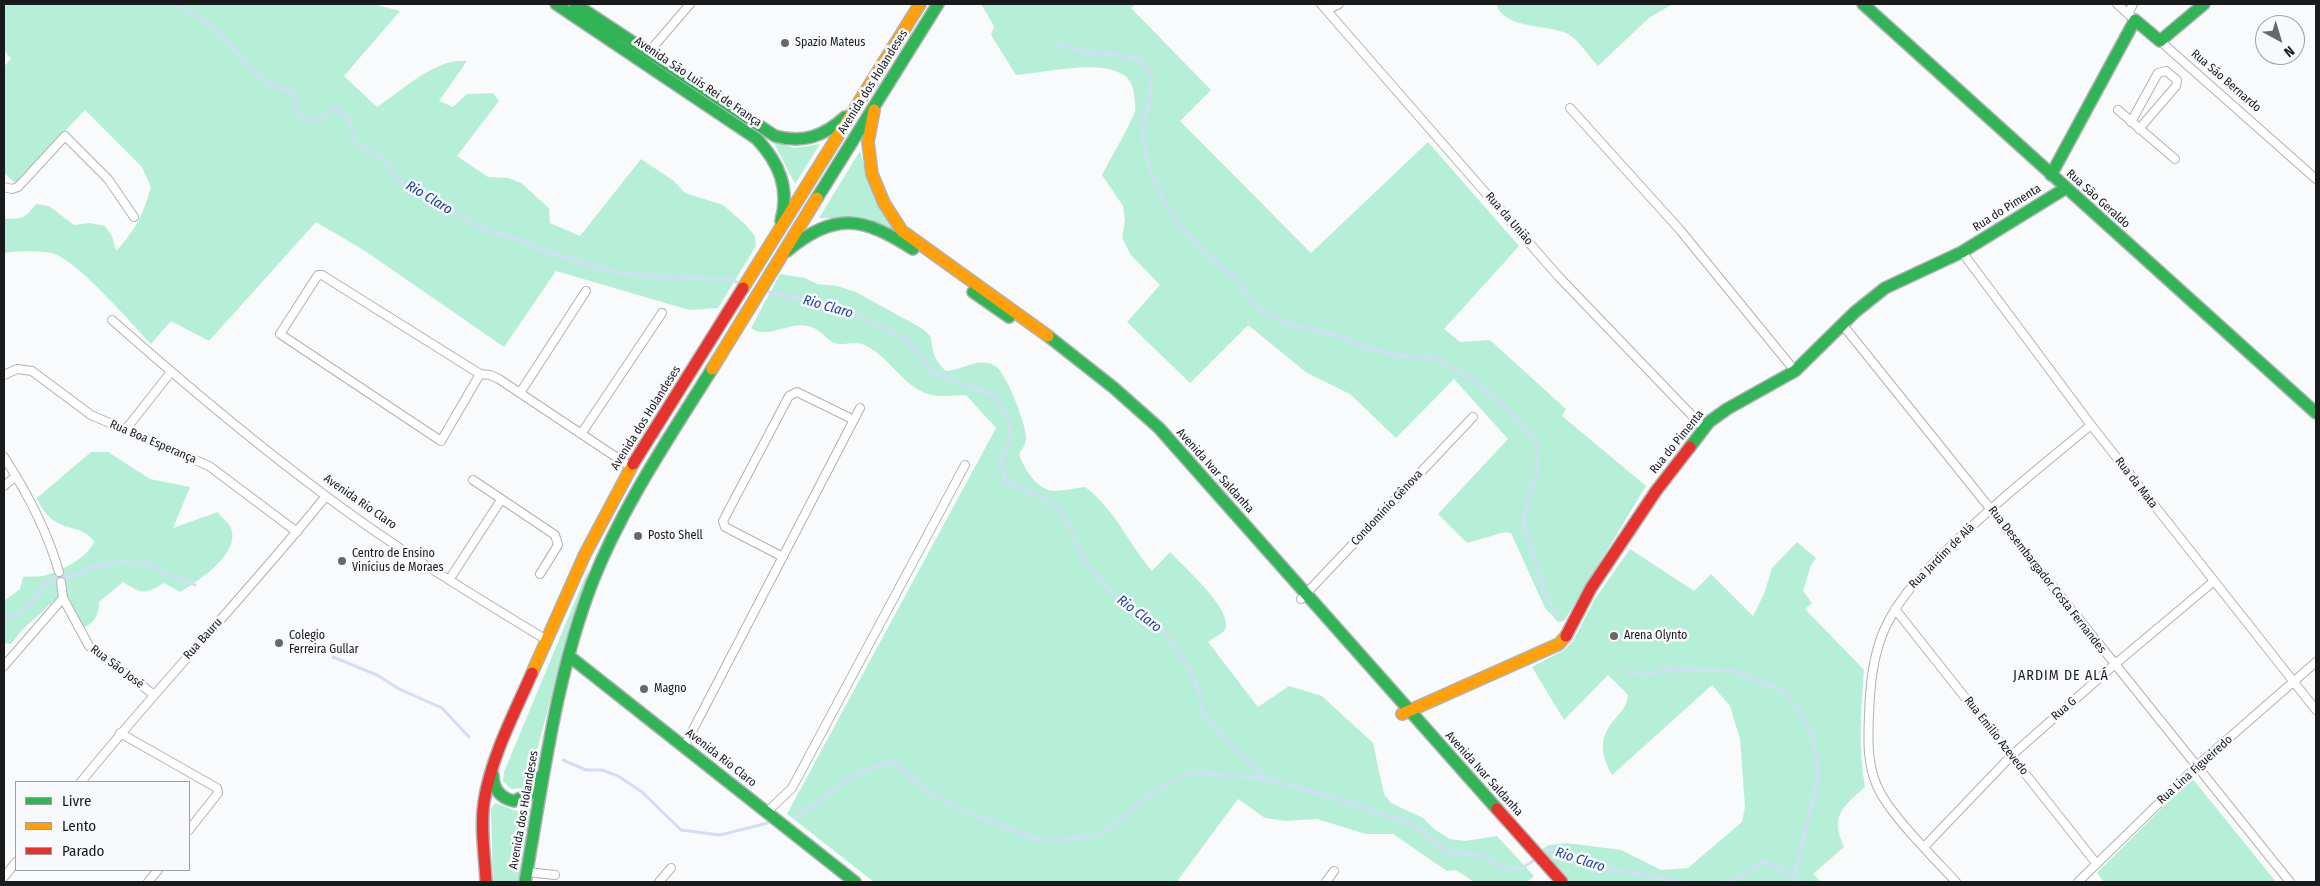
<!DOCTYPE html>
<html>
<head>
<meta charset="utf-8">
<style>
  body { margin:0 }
  #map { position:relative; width:2320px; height:886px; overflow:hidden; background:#f9fafb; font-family:"Fira Sans Condensed",sans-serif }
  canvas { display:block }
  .frame { position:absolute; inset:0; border:5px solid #191a1b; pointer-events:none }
  .legend { position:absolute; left:15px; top:781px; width:175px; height:90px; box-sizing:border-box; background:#f8f9fc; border:1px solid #9fa0a2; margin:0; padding:6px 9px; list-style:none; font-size:15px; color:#191a1b }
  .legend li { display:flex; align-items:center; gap:10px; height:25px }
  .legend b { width:25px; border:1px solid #9fa0a2 }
  .north { position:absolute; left:2255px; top:15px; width:50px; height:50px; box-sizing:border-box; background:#f8f9fc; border:1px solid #9fa0a2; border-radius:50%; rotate:141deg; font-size:14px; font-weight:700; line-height:20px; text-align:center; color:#191a1b }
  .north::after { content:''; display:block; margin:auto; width:18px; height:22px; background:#676869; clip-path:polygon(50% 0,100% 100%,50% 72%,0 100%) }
</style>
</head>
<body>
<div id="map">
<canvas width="2320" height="886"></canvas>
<div class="frame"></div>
<ul class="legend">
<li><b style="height:6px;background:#30b455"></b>Livre</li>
<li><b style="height:6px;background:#ff9f0a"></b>Lento</li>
<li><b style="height:6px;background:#e5322d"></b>Parado</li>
</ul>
<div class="north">N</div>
</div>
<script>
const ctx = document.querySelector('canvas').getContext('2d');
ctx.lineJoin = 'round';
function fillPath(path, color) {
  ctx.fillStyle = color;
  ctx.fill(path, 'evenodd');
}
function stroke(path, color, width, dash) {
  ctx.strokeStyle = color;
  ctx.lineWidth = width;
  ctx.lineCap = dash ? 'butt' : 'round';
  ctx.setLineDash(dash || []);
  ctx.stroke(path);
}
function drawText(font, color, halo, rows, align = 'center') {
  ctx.font = font + ' "Fira Sans Condensed",sans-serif';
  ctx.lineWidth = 5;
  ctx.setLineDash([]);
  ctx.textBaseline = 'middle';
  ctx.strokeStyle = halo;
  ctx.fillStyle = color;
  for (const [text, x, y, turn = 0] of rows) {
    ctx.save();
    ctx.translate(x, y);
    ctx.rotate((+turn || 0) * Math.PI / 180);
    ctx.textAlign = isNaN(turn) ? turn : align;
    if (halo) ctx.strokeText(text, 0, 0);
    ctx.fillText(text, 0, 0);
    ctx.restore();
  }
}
fillPath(new Path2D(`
  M4,4H373L400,11L344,76L377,107C403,90 435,58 467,61L439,101L453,107L467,94L493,93L499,101L457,156L488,177L508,178L521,183L549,208L550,223L580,236L641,159L674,181L685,193L723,205L746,225L755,236L756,246L718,308L689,310L556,271L504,347L365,251L316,222L209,341L171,321L151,344C130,322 80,263 54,254C43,250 15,251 4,253V219C23,218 23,220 36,204L49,206L74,225L90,223L105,226L112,236L116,251C137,228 142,217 151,187L142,167L85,110L15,183L4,173V67L11,58L4,51Z
  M981,4H1136L1131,8L1211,90L1180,121L1311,253L1428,142L1519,246L1444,329L1460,342L1490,340L1566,409L1562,416L1646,486L1564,621L1558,622L1545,608L1511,533L1505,532L1467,543L1438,514L1508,439L1454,379L1396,438L1350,394L1307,373L1248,325L1190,383L1127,322L1160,285L1131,255L1122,238L1125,220L1123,206L1102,175C1112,155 1125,135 1134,114C1136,109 1135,101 1134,95C1132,49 1044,74 1016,75L991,35L994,26Z
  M1496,4H1673L1650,17L1598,66C1589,57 1579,40 1568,34C1549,24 1504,30 1496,4Z
  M773,141L794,148L820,144L795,184Z
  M860,151L868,180L895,231L862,218H819Z
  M780,274L805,278L817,284L837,286L856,292L923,329L931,337C932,352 935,361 946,371C962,371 978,356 995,366C1006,371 1028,428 1026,440C1025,445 1022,450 1019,454C1024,468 1036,489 1053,491C1063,491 1075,488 1085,487C1115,509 1128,543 1152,571L1170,552C1182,565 1238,614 1224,631C1220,635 1213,638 1208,642L1258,707L1289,686L1322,696L1373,743L1384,794L1391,803L1423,818L1434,829L1450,839L1465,841L1497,836L1534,876L1527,882H1474L1456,870L1447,871L1393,834H1366L1317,819L1286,821L1265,818L1238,799L1178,880L1181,882H874L787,814L996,428L966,395C955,395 942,397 931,395C903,388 890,356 864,345C856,341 844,346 834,343C827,340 823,333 816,329C792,316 770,342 751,328Z
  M91,452H108L150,479L190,487L173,528L218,512C221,517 229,523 231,528C241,554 197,582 180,592L164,583C144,595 142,594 123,582L99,602C99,614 95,623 83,628L69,598L56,599L22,630L11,644L4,643V601L20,589L23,577C29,576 36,577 43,576C59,572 90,557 94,541C78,520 54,537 37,498Z
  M1797,542L1816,558L1811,565L1803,591L1812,603L1805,609L1864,670C1861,710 1858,747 1865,787C1842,808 1830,815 1844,847L1813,874L1821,882H1570L1539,851L1549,845L1567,843L1621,850L1661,870L1688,868L1742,822L1745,807L1740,739L1730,706L1712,685L1612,775C1601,755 1598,739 1614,720C1621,712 1627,706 1628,695L1608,675L1564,720L1532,667L1564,650L1573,641L1595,599L1630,549L1694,591L1711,574L1753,616L1764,594L1772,568Z
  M588,570L587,579L570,627L529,780L523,788L511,789L503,781L504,772Z
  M2192,778L2276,882H2104L2097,873Z
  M495,803L516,811L531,808L518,882H493L491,809Z`), '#b6efd8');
stroke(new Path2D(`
  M176,4C188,12 203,19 215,29C238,49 256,88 290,90L296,97V110L301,119L314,121L335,109L348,116L355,143L382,158L406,188L433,200L483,229L511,237L551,253L614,272L655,277L728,279L737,282
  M1057,43L1087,53L1115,54L1140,60L1152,76L1149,101L1142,130L1147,162L1164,202L1180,226L1210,258L1234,276L1254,306L1285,323L1336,335L1361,346L1395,355L1434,358L1465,375L1502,403L1536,441L1537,475L1528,498L1523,523L1545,593L1557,616
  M769,292L845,309L905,339L922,357L932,373L993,395L1007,415L1011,436L1001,462L1006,482L1052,502L1068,523L1085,561L1115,596L1165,633L1187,664L1200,693L1201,711L1227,742L1266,779L1338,799L1412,824L1446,851L1482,856L1505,869L1522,868L1552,849L1608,869L1683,882
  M4,621L30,606L40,589L52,580L78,574L91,567L118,562L148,563L166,574L195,585
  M333,657L377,675L399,689L442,708L469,737
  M1625,671L1643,675L1671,669L1733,671L1783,691L1801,714L1812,734L1817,760L1818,777L1794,877
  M563,760L586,770H602L618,776L642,792L681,830L720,835L768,823
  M795,818L851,777L891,761L932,795L977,816L1043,841L1099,836L1151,793L1192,772L1265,779
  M1724,882L1744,876L1763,861L1794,877L1798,882`), '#d2def5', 3);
const street = new Path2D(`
  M1321,4L1558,276L1704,428
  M2117,4L2135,20
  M1327,10L1339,4
  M2128,14L2133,4
  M2160,41L2316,179
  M648,53L690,4
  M1570,108L1680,230L1795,371
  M2118,110L2175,159
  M2131,122L2158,73L2166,71L2177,80L2176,86L2139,129
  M4,187L12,189L18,187L65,136L108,179L134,217
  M1962,252L2091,425L2316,710
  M112,320C181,381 252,441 326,496C395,548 471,594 545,639
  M1842,324L2290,882
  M480,374L441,441L280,334L318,275H322L480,374L490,375L499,379L631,467
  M4,375L17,369L32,371L91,415L209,466L297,532
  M520,393L586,291
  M126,429L171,372
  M581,434L662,313
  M4,457C28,494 47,530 59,572
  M473,480L555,535L558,545L540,574
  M4,486L16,476
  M783,557L725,527L723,521L789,396L797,392L854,420
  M449,580L501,500
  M61,582L63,598L89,646L153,694
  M1301,599L1473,417
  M1895,609L2096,863
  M4,666L63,598
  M120,733L217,788L218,793L189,830
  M684,747L860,408
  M81,782C160,684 247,594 326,496
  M767,812L792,788L965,465
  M1924,847L2012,755L2114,665L2213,582
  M527,872L555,875
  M4,877L16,862
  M148,882L158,870
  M659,882L671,868
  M1326,882L1334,871
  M1956,882C1934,858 1889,814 1877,786C1867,763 1868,739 1869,715C1870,685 1873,653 1886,626C1902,593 1927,569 1953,544C1996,502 2044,464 2091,425
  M2078,882L2198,765L2316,662`);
const fast = new Path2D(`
  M556,4L757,139C779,163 790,188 781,221
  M575,4L775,136C803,144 824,136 845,117
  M1863,4L2316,413
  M2051,175L2135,20L2160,41L2204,4
  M817,198L938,4
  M787,251C835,211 863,217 913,249
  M973,292L1009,317
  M1048,336L1114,388L1159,428L1497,809
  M1690,447L1709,422L1727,409L1795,371L1855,312L1885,288L1962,252L2066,188
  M569,656L855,882
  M493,775C493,789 500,798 514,801L530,794L539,777
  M525,882C543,782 555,679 592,583C622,507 669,438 712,369`);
const slow = new Path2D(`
  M874,110L868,142L872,174L884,203L902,231L1048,336
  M743,288L920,4
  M712,369L817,198
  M532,673L585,554L633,464
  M1402,714L1559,644L1566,636`);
const jam = new Path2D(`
  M633,464L743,288
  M1566,636L1591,588L1656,491L1690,447
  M1497,809L1562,882
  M486,882C485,856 480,828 484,802C491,757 514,714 532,673`);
stroke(street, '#b1b2b3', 10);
stroke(fast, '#b1b2b3', 14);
stroke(slow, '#b1b2b3', 14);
stroke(jam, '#b1b2b3', 14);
stroke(street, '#fefefe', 8);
stroke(fast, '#30b455', 11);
stroke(slow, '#ff9f0a', 11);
stroke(jam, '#e5322d', 11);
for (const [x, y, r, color] of [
  [785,43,5,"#676869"],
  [638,536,5,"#676869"],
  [342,561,5,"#676869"],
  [1614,636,5,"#676869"],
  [279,643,5,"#676869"],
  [644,689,5,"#676869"]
]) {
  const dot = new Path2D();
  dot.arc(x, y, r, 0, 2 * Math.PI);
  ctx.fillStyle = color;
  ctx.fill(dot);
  stroke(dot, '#f8f9fc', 2);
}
drawText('12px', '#191a1b', '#f8f9fc', [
  ["Spazio Mateus",795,43],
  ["Posto Shell",648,536],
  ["Centro de Ensino",352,554],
  ["Vinícius de Moraes",352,568],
  ["Colegio",289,636],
  ["Ferreira Gullar",289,650],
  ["Arena Olynto",1624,636],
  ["Magno",654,689]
], 'left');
drawText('12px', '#191a1b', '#f8f9fc', [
  ["Rua São Bernardo",2226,81,41],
  ["Avenida São Luís Rei de França",698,82,34],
  ["Avenida dos Holandeses",873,82,-58],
  ["Rua São Geraldo",2098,199,42],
  ["Rua do Pimenta",2007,208,-32],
  ["Rua da União",1509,219,49],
  ["Avenida dos Holandeses",646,418,-58],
  ["Rua Boa Esperança",153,442,23],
  ["Rua do Pimenta",1677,442,-51],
  ["Avenida Ivar Saldanha",1215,471,48],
  ["Rua da Mata",2136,483,52],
  ["Avenida Rio Claro",360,502,35],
  ["Condomínio Gênova",1387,508,-47],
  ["Rua Jardim de Alá",1942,556,-45],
  ["Rua Desembargador Costa Fernandes",2047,580,52],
  ["Rua Bauru",203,639,-48],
  ["Rua São José",117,667,37],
  ["Rua G",2064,709,-41],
  ["Rua Emílio Azevedo",1996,736,52],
  ["Avenida Rio Claro",721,758,38],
  ["Rua Lina Figueiredo",2195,770,-42],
  ["Avenida Ivar Saldanha",1484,774,48],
  ["Avenida dos Holandeses",524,810,-80]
]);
drawText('italic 14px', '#1b3f97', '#f8f9fc', [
  ["Rio Claro",429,198,31],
  ["Rio Claro",828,307,16],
  ["Rio Claro",1139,614,37],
  ["Rio Claro",1580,860,18]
]);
ctx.letterSpacing = '1px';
drawText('14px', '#191a1b', '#f8f9fc', [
  ["JARDIM DE ALÁ",2061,676]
]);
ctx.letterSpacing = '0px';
</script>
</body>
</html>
